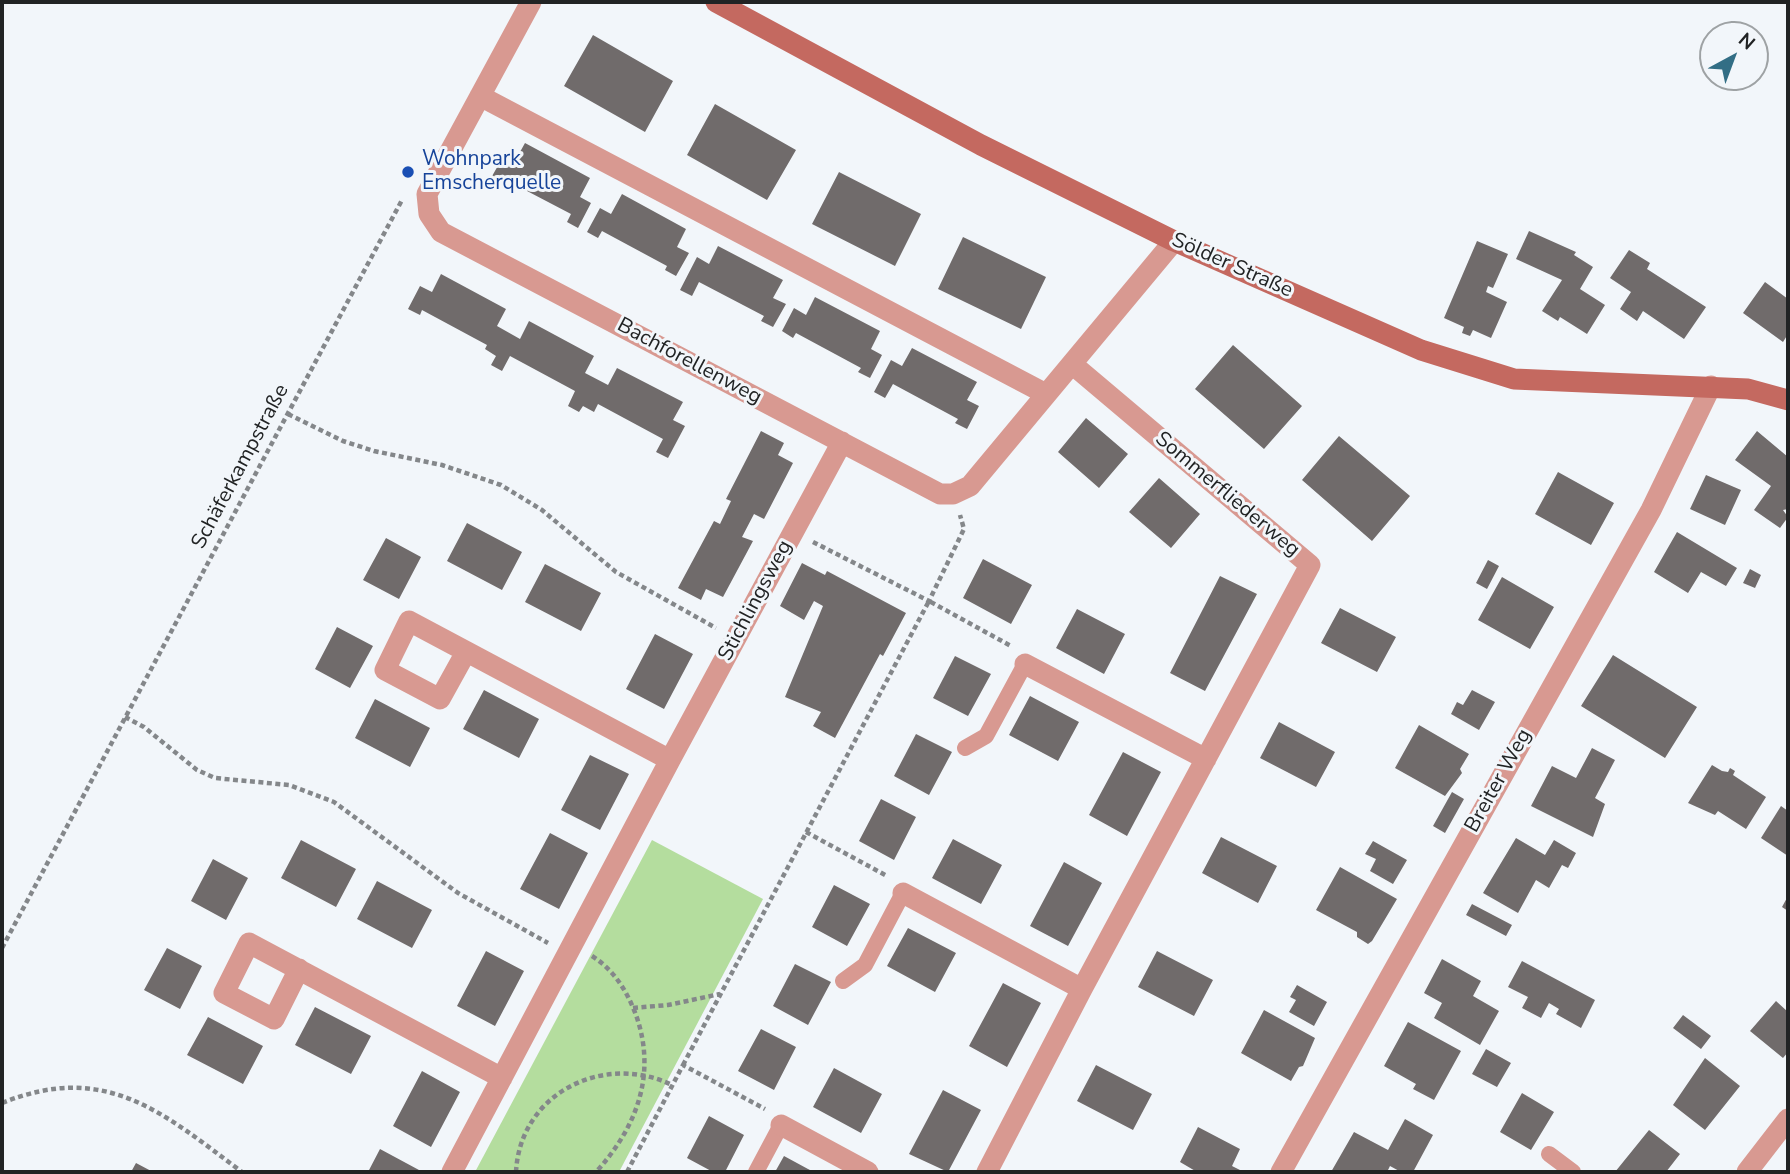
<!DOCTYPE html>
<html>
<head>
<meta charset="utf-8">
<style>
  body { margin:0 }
  #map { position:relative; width:1790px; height:1174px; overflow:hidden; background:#f2f6fa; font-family:"Nunito Sans",sans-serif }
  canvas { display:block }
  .frame { position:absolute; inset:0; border:4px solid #212324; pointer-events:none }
  .north { position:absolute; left:1699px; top:21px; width:70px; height:70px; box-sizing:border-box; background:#f2f6fa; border:2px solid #9ea2a4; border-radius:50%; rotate:41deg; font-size:19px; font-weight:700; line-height:28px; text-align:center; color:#212324 }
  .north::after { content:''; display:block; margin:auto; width:24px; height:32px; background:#326e85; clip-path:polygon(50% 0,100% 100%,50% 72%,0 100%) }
</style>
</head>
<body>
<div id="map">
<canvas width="1790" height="1174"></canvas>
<div class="frame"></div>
<div class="north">N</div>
</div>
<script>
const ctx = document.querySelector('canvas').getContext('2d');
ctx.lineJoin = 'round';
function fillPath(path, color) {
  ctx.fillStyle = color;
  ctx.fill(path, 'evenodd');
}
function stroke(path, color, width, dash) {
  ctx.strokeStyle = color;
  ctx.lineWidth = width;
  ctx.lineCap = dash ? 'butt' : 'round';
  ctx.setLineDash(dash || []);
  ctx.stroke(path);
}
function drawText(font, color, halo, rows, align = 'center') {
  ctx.font = font + ' "Nunito Sans",sans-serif';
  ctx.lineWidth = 6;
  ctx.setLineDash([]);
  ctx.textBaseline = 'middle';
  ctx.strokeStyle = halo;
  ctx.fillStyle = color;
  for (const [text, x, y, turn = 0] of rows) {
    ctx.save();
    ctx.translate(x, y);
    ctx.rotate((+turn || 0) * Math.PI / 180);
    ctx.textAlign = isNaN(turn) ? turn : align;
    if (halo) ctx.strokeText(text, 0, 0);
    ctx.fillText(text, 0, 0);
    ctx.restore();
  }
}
fillPath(new Path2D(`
  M652,840L763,899L619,1172H475Z`), '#b4dd9e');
fillPath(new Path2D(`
  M593,35L673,81L645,132L564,86Z
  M715,104L796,150L767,200L687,155Z
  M525,143L590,178L580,197L591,203L578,228L567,222L571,214L506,180L503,184L491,178L504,155L515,161Z
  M839,172L921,214L895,266L812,224Z
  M622,194L686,229L677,247L689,253L676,276L665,270L667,266L602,231L598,238L587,232L600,208L611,214Z
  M1529,231L1576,252L1574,255L1593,267L1580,289L1605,305L1587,334L1560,317L1558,321L1542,311L1562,280L1516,259Z
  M963,237L1046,277L1021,329L938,289Z
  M1477,241L1508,254L1493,288L1488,286L1486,292L1507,302L1491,338L1473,330L1470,336L1462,333L1464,327L1444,318Z
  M718,246L783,280L773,298L786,304L773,327L761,321L764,316L699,282L692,296L680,290L697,257L709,264Z
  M1629,250L1650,263L1647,269L1706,307L1684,339L1643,311L1637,321L1620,309L1631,292L1610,278Z
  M441,274L506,309L497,326L520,339L529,321L594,356L585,373L608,385L617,368L683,402L673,420L685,426L668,458L656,452L663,439L598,404L594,412L583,406L579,412L568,406L575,391L510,356L502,371L491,365L496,356L485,349L487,345L422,310L420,315L408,309L420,286L432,292Z
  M1765,282L1788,299V334L1783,342L1743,313Z
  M815,297L880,331L871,349L882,355L870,378L858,372L861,368L796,333L793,338L782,331L794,308L806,315Z
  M1233,345L1302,406L1264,449L1195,389Z
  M912,348L977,382L967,400L979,406L967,429L955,423L958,419L893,384L885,398L874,392L891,360L902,366Z
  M1086,418L1128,454L1099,488L1058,452Z
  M761,431L784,443L778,455L793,463L764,519L754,514L742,537L753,541L723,597L706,589L701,600L678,588L714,521L720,524L731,501L726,499Z
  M1757,431L1788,457V509L1783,510L1788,517L1780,528L1754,510L1771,486L1735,460Z
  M1339,436L1410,496L1372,541L1302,480Z
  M1558,472L1614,503L1591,545L1535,514Z
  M1706,475L1741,490L1725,525L1690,509Z
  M1159,478L1200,514L1171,548L1129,512Z
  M467,523L522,552L502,590L447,561Z
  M1677,532L1737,568L1726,586L1701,572L1688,593L1654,572Z
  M386,538L421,557L399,599L363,580Z
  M983,559L1032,585L1011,624L963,598Z
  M1488,560L1499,566L1487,589L1476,583Z
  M802,563L825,575L827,571L906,613L883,656L880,654L835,738L813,726L821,712L785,697L823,606L814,601L804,620L780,606Z
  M545,564L601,593L581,631L525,602Z
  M1750,569L1761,575L1755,588L1743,583Z
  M1220,576L1257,594L1205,691L1170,673Z
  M1502,577L1554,607L1530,649L1478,620Z
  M1340,608L1396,637L1377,672L1321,643Z
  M1077,609L1125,634L1104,674L1056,648Z
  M337,627L373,646L350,688L315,669Z
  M655,634L693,654L664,709L626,689Z
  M1613,655L1697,707L1665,758L1581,706Z
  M955,656L991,674L968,716L933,698Z
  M484,690L539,719L519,758L463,729Z
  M1472,690L1495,702L1479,730L1451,714L1457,702L1463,705Z
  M1030,696L1079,722L1058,761L1009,735Z
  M375,699L430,728L410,767L355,738Z
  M1279,722L1335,752L1316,787L1260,758Z
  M1419,725L1469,754L1460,769L1462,773L1445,796L1395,768Z
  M916,734L952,752L929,795L894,776Z
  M1592,748L1615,760L1595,798L1605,804L1593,837L1531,806L1552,766L1576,778Z
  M1123,752L1161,772L1127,836L1089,815Z
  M590,755L629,774L600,830L561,810Z
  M1712,765L1722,771L1728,772L1730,768L1735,771L1733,775L1766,797L1746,829L1718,811L1715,815L1688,803Z
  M1452,792L1464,799L1445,833L1433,826Z
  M881,799L916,817L894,860L859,841Z
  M1781,806L1788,811V856L1761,838Z
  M550,833L588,853L559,909L520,889Z
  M1221,837L1277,866L1258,903L1202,873Z
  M1516,838L1545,855L1554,840L1576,853L1568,868L1562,865L1549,888L1536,880L1518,913L1483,893Z
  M953,839L1002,865L981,904L932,878Z
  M301,840L356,869L336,907L281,878Z
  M1373,841L1407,860L1393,884L1370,871L1376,859L1365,854Z
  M213,859L248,878L226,920L191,901Z
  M1064,862L1102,883L1068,946L1030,926Z
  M1340,867L1397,899L1372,941L1368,944L1357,937V932L1316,910Z
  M377,881L432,910L412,948L357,919Z
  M834,885L870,904L847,946L812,927Z
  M1788,896V911L1782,907Z
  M1472,904L1512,925L1506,936L1466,915Z
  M908,928L956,953L935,992L887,966Z
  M167,948L202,966L180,1009L144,990Z
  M486,951L524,971L495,1026L457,1006Z
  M1157,951L1213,980L1194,1016L1138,987Z
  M1442,959L1481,981L1473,996L1499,1011L1480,1045L1434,1018L1442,1003L1424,993Z
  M1522,961L1595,1000L1581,1028L1556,1014L1559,1009L1549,1003L1541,1018L1522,1008L1528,997L1508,987Z
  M795,964L831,982L808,1025L773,1006Z
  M1003,983L1041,1003L1007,1067L969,1046Z
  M1297,985L1327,1002L1314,1026L1289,1012L1296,1000L1290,997Z
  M1776,1001L1788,1012V1052L1783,1058L1750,1031Z
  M315,1007L371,1036L351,1074L295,1045Z
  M1264,1010L1315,1038L1303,1066L1299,1067L1291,1081L1241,1053Z
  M1683,1015L1711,1036L1701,1049L1673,1028Z
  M208,1017L263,1046L243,1084L187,1055Z
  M1408,1022L1461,1051L1434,1100L1413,1089L1416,1084L1384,1066Z
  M761,1029L796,1047L774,1090L738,1071Z
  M1486,1049L1511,1063L1497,1087L1472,1074Z
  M1705,1058L1740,1086L1705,1130L1673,1105Z
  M1096,1065L1152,1094L1133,1130L1077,1101Z
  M834,1068L882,1094L861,1133L813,1107Z
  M422,1071L460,1092L431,1147L393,1126Z
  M943,1090L981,1110L948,1172L909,1154Z
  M1522,1093L1554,1112L1531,1150L1500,1132Z
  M709,1116L744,1135L725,1172H713L687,1158Z
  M1405,1119L1433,1135L1413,1172H1401L1390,1166L1387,1172H1331L1354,1132L1388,1150Z
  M1198,1127L1240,1149L1232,1166L1244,1172H1197L1180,1162Z
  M1649,1130L1680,1154L1666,1172H1615Z
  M380,1149L419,1170L417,1172H368Z
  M784,1156L808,1169L814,1172H775Z
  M136,1163L153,1172H131Z`), '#706b6b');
stroke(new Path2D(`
  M288,414L343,441L374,451L442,465L501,485L542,510L616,572L716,628
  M813,542L929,601L964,529L960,515
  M125,717L144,727L197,770L215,778L289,785L334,802L458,893L548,943
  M806,832L887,876
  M2,948L402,200
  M592,956C614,970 627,991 636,1015C657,1074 637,1127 596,1172
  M633,1008L668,1005L720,994
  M683,1065L929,601L1011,646
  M2,1103C106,1061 163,1113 242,1172
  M516,1172C520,1093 604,1052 672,1085
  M627,1172L683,1065L765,1109`), '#84878a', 4.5, [5, 3.5]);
stroke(new Path2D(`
  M965,748L986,736L1025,664
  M843,981L865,965L903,893
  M1549,1154L1573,1172
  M756,1172L781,1125`), '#d89991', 16);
stroke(new Path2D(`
  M531,2L427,194L429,214L441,232L940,494H953L970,486L1174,241
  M480,96L1046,394
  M466,652L440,699L385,670L409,621L670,760
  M1025,664L1206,759
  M903,893L1082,989
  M299,969L274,1019L224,993L249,943L502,1078
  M781,1125L868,1172
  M452,1172L670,760L842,442
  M987,1172L1082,989L1310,565L1072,364
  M1281,1172L1651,510L1711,386
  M1747,1172L1788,1119`), '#d89991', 21);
stroke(new Path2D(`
  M716,2L981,145L1174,241L1421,350L1514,379L1748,389L1788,400`), '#c46960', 21);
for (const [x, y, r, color] of [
  [408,172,7,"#1a4fb4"]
]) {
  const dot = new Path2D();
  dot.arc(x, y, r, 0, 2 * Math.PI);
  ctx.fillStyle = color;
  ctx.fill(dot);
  stroke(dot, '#f2f6fa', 2.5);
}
drawText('21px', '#164399', '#f2f6fa', [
  ["Wohnpark",422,160],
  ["Emscherquelle",422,184]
], 'left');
drawText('21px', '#212324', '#f2f6fa', [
  ["Sölder Straße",1232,266,24],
  ["Bachforellenweg",689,362,28],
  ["Schäferkampstraße",241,467,-62],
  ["Sommerfliederweg",1227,495,40],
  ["Stichlingsweg",756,601,-62],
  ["Breiter Weg",1499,781,-61]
]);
</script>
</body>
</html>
